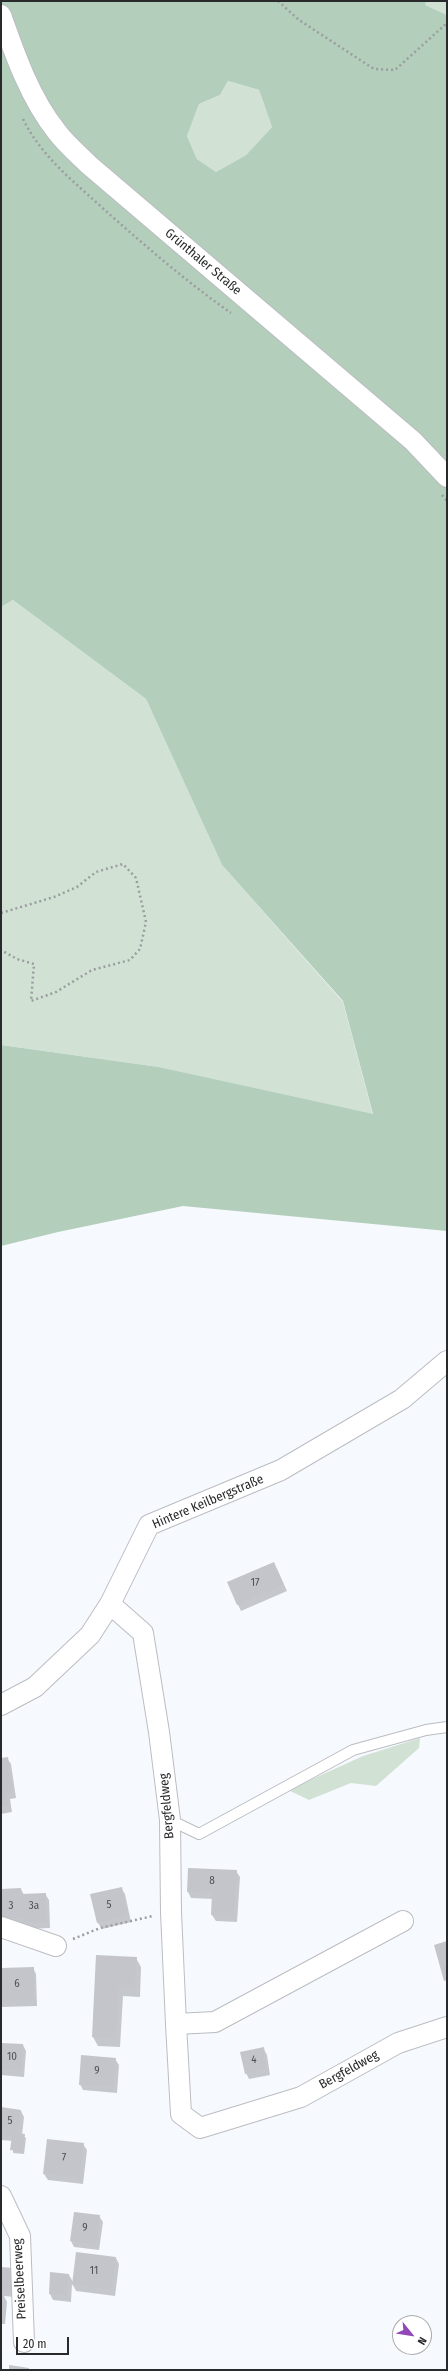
<!DOCTYPE html>
<html>
<head>
<meta charset="utf-8">
<style>
  body { margin:0 }
  #map { position:relative; width:448px; height:2371px; overflow:hidden; background:#f6f9fe; font-family:"Fira Sans Condensed",sans-serif }
  canvas { display:block }
  .frame { position:absolute; inset:0; border:2px solid #292a2c; pointer-events:none }
  .north { position:absolute; left:392px; top:2315px; width:40px; height:40px; box-sizing:border-box; background:#fff; border:1px solid #a9aaab; border-radius:50%; rotate:120deg; font-size:11px; font-weight:700; line-height:16px; text-align:center; color:#292a2c }
  .north::after { content:''; display:block; margin:auto; width:14px; height:18px; background:#9247b8; clip-path:polygon(50% 0,100% 100%,50% 72%,0 100%) }
  .scale { position:absolute; left:16px; top:2337px; width:53px; height:18px; box-sizing:border-box; border:2px solid #292a2c; border-top:0; padding-left:5px; font-size:12px; line-height:14px; white-space:nowrap; color:#292a2c; -webkit-text-stroke:3px #fff; paint-order:stroke }
</style>
</head>
<body>
<div id="map">
<canvas width="448" height="2371"></canvas>
<div class="frame"></div>
<div class="north">N</div>
<div class="scale">20 m</div>
</div>
<script>
const ctx = document.querySelector('canvas').getContext('2d');
ctx.lineJoin = 'round';
function fillPath(path, color) {
  ctx.fillStyle = color;
  ctx.fill(path, 'evenodd');
}
function stroke(path, color, width, dash) {
  ctx.strokeStyle = color;
  ctx.lineWidth = width;
  ctx.lineCap = dash ? 'butt' : 'round';
  ctx.setLineDash(dash || []);
  ctx.stroke(path);
}
function drawText(font, color, halo, rows, align = 'center') {
  ctx.font = font + ' "Fira Sans Condensed",sans-serif';
  ctx.lineWidth = 4;
  ctx.setLineDash([]);
  ctx.textBaseline = 'middle';
  ctx.strokeStyle = halo;
  ctx.fillStyle = color;
  for (const [text, x, y, turn = 0] of rows) {
    ctx.save();
    ctx.translate(x, y);
    ctx.rotate((+turn || 0) * Math.PI / 180);
    ctx.textAlign = isNaN(turn) ? turn : align;
    if (halo) ctx.strokeText(text, 0, 0);
    ctx.fillText(text, 0, 0);
    ctx.restore();
  }
}
fillPath(new Path2D(`
  M426,1H447V15L424,5Z
  M228,81L259,90L272,127L246,155L216,172L197,159L187,136L199,104L220,95Z
  M13,600L146,699L222,865L343,1002L373,1115L159,1067L1,1045V607Z
  M420,1738L419,1748L376,1786L351,1783L309,1800L288,1790L363,1756Z`), '#d1e2d5');
fillPath(new Path2D(`
  M1,1H426L425,5L447,15V1231L183,1206L58,1232L1,1246V1045L159,1067L373,1114L343,1001L222,865L146,699L13,600L1,607ZM228,81L259,90L272,127L246,155L216,172L197,159L187,136L199,104L220,95Z`), '#b3cebb');
fillPath(new Path2D(`
  M277,1569L287,1591L241,1611L228,1583Z
  M7,1758L11,1764L16,1798L10,1799L12,1812L1,1814V1759Z
  M236,1871L240,1877L237,1922L216,1921L212,1915L213,1899L191,1898L188,1892Z
  M121,1888L125,1894L131,1922L102,1929L98,1923Z
  M21,1889L24,1895L45,1894L49,1900L50,1928L27,1929L23,1924H2L1,1890Z
  M97,1956L136,1958L141,1967L140,1997L123,1996L120,2047L98,2046L93,2037Z
  M33,1968L36,1974L37,2006L1,2007V1969Z
  M1,2044L23,2045L26,2051L24,2077L1,2075Z
  M263,2048L267,2055L270,2075L249,2079L246,2073Z
  M115,2059L119,2065L117,2093L83,2090L80,2084Z
  M1,2108L21,2111L24,2117L22,2135L26,2138L24,2154L13,2153V2141L1,2140Z
  M83,2144L87,2150L83,2184L48,2180L44,2174Z
  M99,2216L103,2222L99,2250L74,2247L71,2241Z
  M116,2258L119,2264L115,2296L76,2291L72,2283L71,2302L53,2300L50,2294L51,2273L69,2275L73,2282Z
  M1,2268L14,2269L15,2297L4,2296L7,2302L5,2324H1Z`), '#0003');
fillPath(new Path2D(`
  M274,1562L284,1585L237,1605L227,1582Z
  M8,1757L13,1791L7,1793L9,1805L1,1807V1758Z
  M188,1868L237,1870L234,1916L211,1915L212,1893L187,1892Z
  M122,1887L128,1916L97,1923L90,1894Z
  M21,1888V1894L46,1893L47,1922L22,1923V1918H1V1889Z
  M447,1941V1980L444,1981L434,1945Z
  M96,1955L137,1957L135,1988L119,1987L116,2039L92,2037Z
  M34,1967V2000L1,2001V1968Z
  M1,2043L23,2044L21,2071L1,2070Z
  M264,2047L267,2069L245,2074L240,2052Z
  M81,2055L116,2058L114,2087L79,2085Z
  M1,2107L21,2110L18,2133L25,2134L23,2152L10,2150L12,2136L1,2135Z
  M47,2139L84,2143L80,2178L43,2174Z
  M74,2212L100,2215L96,2245L70,2241Z
  M76,2252L116,2257L112,2290L72,2285Z
  M1,2267L14,2268L12,2291L1,2290Z
  M50,2272L69,2274L67,2296L49,2294Z
  M1,2294L4,2295L2,2316H1Z
  M9,2365L29,2368V2370H9Z`), '#c3c5cb');
const service = new Path2D(`
  M170,1820L199,1834L353,1750L426,1730L447,1727`);
const minor = new Path2D(`
  M1,15C15,55 30,98 57,132C66,144 78,154 89,165L413,441L447,477
  M110,1604L143,1633L159,1732L170,1820L171,1912L176,2024L215,2022L403,1921
  M1,1705L35,1687L90,1635L110,1604L149,1525L281,1470L402,1399L447,1361
  M1,1927L56,1946
  M176,2024L181,2114L200,2128L301,2097L398,2043L447,2027
  M1,2196L20,2236L24,2342`);
stroke(service, '#bbbdc2', 12);
stroke(minor, '#bbbdc2', 22);
stroke(new Path2D(`
  M278,1L299,20L374,69L395,70L447,23
  M23,119C42,158 77,184 108,213C148,248 188,283 231,313
  M442,495L447,501
  M1,913L54,897L77,887L96,872L123,864L136,878L146,922L140,949L130,960L92,970L56,992L31,1001L34,964L17,959L1,950
  M73,1939L100,1928L153,1916`), '#9b9da0', 2.5, [2, 3]);
stroke(service, '#fff', 10);
stroke(minor, '#fff', 20);
drawText('11px', '#505154', null, [
  ["17",255,1583],
  ["8",212,1881],
  ["5",109,1905],
  ["3",11,1906],
  ["3a",34,1906],
  ["6",17,1984],
  ["10",12,2057],
  ["4",254,2060],
  ["9",97,2071],
  ["5",10,2121],
  ["7",64,2158],
  ["9",85,2228],
  ["11",94,2271]
]);
drawText('13px', '#292a2c', '#fff', [
  ["Grünthaler Straße",203,262,40],
  ["Hintere Keilbergstraße",208,1502,-23],
  ["Bergfeldweg",167,1806,-95],
  ["Bergfeldweg",349,2070,-29],
  ["Preiselbeerweg",20,2279,-93]
]);
</script>
</body>
</html>
